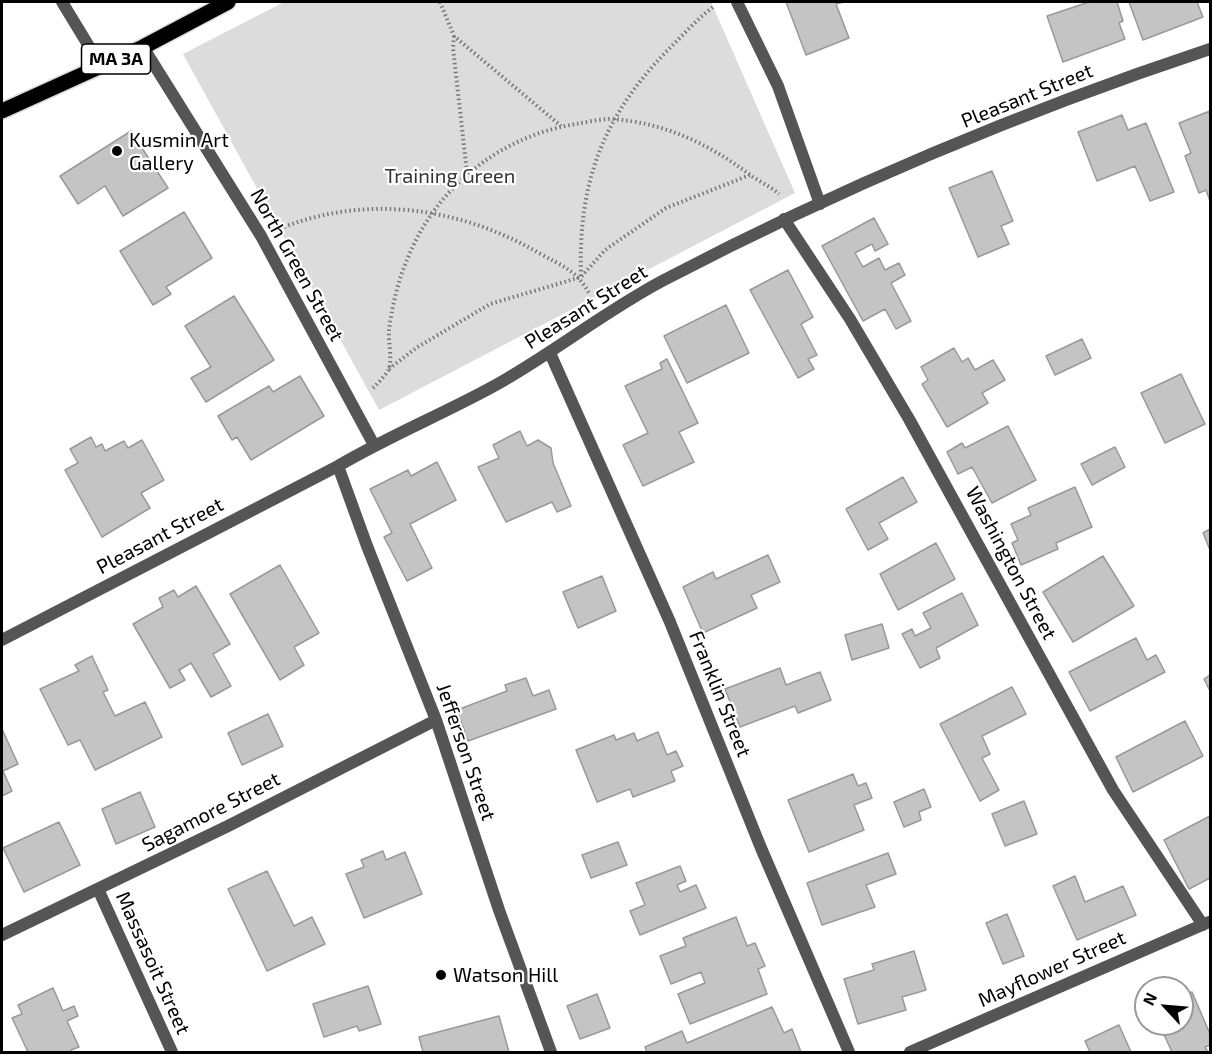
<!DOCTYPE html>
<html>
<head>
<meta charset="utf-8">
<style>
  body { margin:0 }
  #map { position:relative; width:1212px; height:1054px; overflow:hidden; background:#fff; font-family:"Exo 2",sans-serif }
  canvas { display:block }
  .frame { position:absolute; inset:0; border:3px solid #000; pointer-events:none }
  .north { position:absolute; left:1134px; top:976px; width:60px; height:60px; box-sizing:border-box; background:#fff; border:2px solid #999; border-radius:50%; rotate:296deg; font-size:16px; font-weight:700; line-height:24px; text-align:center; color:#000 }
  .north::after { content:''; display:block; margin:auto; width:21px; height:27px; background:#000; clip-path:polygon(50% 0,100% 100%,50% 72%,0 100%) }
</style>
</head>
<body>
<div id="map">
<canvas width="1212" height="1054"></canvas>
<div class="frame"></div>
<div class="north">N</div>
</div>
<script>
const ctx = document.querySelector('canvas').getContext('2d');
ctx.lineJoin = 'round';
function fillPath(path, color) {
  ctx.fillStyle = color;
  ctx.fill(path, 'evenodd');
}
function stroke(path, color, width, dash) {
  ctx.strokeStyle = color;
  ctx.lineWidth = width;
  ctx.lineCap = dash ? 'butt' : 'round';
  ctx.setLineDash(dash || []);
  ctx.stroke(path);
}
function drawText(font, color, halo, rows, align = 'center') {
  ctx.font = font + ' "Exo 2",sans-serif';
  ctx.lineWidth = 4.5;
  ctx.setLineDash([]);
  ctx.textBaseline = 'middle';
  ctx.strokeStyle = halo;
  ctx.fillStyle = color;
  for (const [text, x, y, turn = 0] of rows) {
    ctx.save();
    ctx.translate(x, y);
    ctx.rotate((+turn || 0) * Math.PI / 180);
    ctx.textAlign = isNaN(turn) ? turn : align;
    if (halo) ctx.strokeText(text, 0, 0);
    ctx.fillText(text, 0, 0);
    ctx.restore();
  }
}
fillPath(new Path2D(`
  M284,2H711L795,193L379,410L183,54Z`), '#dcdcdc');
const building = new Path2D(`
  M786,2H844L836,4L849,38L806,55Z
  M1089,2H1117L1123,21L1119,23L1125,39L1063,62L1047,16Z
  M1129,2H1197L1203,17L1143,40Z
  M1210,111V201L1206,190L1199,193L1185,156L1191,153L1179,123Z
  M1122,115L1128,130L1146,123L1174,192L1150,201L1135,166L1097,181L1078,132Z
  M131,131L168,188L123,216L105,186L78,204L60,176Z
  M992,171L1013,221L1001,226L1009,244L978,257L949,188Z
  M184,212L212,258L166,287L171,294L153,305L120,251Z
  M874,218L888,244L875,251L872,244L855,253L863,267L879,258L885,270L899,263L905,275L891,283L911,321L896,329L885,309L863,321L822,246Z
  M788,270L813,317L801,324L817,355L808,359L814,369L798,378L750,290Z
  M234,296L274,360L206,402L191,378L211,367L185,326Z
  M726,305L749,353L687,383L664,336Z
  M1082,339L1091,358L1055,375L1046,356Z
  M954,348L962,362L968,358L975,370L993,360L1005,380L982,393L988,403L947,427L922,384L928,380L921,367Z
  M667,359L698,423L679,432L694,462L643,486L623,445L648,433L625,386L662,369L660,363Z
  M1181,374L1205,424L1165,443L1141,393Z
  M300,376L324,416L251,460L237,437L232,440L218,416L269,386L273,392Z
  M1008,426L1036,480L992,503L972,467L958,474L947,452L962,443L965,448Z
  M520,431L527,446L538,440L551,448L553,463L571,506L557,512L552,502L506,522L478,467L499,458L493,445Z
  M91,437L96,447L102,444L105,451L124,441L128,448L142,440L164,480L141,493L150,508L102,537L65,470L78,463L70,449Z
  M1115,447L1125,467L1092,485L1081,464Z
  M437,462L456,500L410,524L432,568L407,581L384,537L392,533L370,489L408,470L411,476Z
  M903,477L917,502L879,523L888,539L868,550L846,509Z
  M1075,487L1092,527L1056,543L1058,549L1021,565L1012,543L1018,540L1011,524L1031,515L1028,508Z
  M1210,529V550L1203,533Z
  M936,543L955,579L898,610L880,574Z
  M768,555L780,582L751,595L757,608L703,633L683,587L713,572L716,579Z
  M1103,556L1134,606L1073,642L1043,592Z
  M280,565L319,633L294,647L304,665L280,680L230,594Z
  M602,576L616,611L578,628L563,592Z
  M196,586L230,644L213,654L231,686L211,697L191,663L179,670L185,680L170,688L133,624L163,607L159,598L174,590L178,597Z
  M962,593L978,625L936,648L940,658L920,668L902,634L912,629L915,636L931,628L923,613Z
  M882,624L889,648L852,660L845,635Z
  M1136,638L1147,660L1156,655L1165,672L1090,711L1069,672Z
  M92,656L108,690L103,692L115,716L145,702L162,737L95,770L80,740L68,745L40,689L79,671L75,665Z
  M780,668L786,685L820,672L831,700L798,713L795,706L740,727L725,689Z
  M1210,675V691L1204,679Z
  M526,678L533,696L549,690L556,709L468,741L457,710L507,691L505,685Z
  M1012,687L1026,714L982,736L990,754L982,758L999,790L980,801L940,724Z
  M268,714L283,746L242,765L228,733Z
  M1185,721L1203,756L1133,792L1116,757Z
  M2,729L18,764L3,771L12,791L2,796Z
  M658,732L667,755L676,751L683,766L671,771L675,781L633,797L630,789L597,802L576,750L614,735L616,740L634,733L637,741Z
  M853,774L858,786L866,783L872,798L854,805L864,830L809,852L788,800Z
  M924,789L931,807L919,812L921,820L904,827L894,802Z
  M140,792L155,827L116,844L102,809Z
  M1024,801L1037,834L1005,846L992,814Z
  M1210,816V878L1189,889L1164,840Z
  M59,822L80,865L24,892L3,848Z
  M618,842L627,865L591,878L582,855Z
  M383,851L386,860L405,852L422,894L364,918L346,874L364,867L361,860Z
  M888,853L896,874L866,885L875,907L822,925L807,883Z
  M680,866L686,881L677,885L680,892L696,885L706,908L640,935L630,911L645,905L636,883Z
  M267,871L294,926L312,917L325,944L267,971L228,889Z
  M1075,876L1085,902L1123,886L1136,915L1077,940L1053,886Z
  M1007,914L1024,956L1003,964L986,923Z
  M736,917L747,946L755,943L765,966L758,969L767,994L690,1024L678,994L705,983L701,972L671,984L660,956L686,946L683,938Z
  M914,951L926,990L902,997L906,1010L858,1024L844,979L874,970L872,964Z
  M368,986L381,1024L359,1031L357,1026L324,1037L313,1004Z
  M53,988L63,1011L74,1006L78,1016L67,1021L79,1047L71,1050L72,1052H28L12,1018L22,1014L18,1005Z
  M1192,992L1210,1034V1045L1205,1047L1208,1052H1172L1159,1024H1182V996Z
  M597,994L610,1028L580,1039L567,1006Z
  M772,1007L784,1033L792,1029L801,1052H647L645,1047L682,1031L687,1043Z
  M499,1016L509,1052H423L419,1037Z
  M1119,1025L1131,1052H1090L1085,1041Z`);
fillPath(building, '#c4c4c4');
stroke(building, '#999', 1.5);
const primary = new Path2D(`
  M2,111L143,47L228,2`);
stroke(primary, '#dbdbdb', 18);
stroke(new Path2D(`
  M440,2L454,36L561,126
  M454,36L453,48L467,173
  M284,227C369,194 461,208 539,253C562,266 577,270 590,295
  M581,276C578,184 602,118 666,52C681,37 696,20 713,7
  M389,369L416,348L490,304L581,277L605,250L666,208L750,175
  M373,388C378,383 384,377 388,371C393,360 388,342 389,330C392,307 398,281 407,260C435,188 500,136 576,124C587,122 600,119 612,119C665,123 707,143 749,174C758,181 770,186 779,194`), '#777', 4, [1.5, 3]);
stroke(new Path2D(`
  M62,2L101,66
  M737,2L778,86L820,204
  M143,47L261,236L374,445
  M784,219L850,319L909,419L1113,790L1203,925
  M550,353L670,622L761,848L849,1052
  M338,466L367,546L436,720L499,910L551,1052
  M2,640L338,466C389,436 443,414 494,386C552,354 605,311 664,280C838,189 1023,111 1210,49
  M98,889L172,1052
  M2,935L228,826L436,720
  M910,1052L1209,922`), '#555', 12);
stroke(primary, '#000', 15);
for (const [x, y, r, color] of [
  [117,151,6,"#000"],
  [441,975,6,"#000"]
]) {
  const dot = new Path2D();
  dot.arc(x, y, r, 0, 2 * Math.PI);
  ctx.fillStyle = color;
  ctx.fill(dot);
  stroke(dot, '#fff', 2);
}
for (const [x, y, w] of [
  [116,59,69]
]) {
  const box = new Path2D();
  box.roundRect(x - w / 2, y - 15, w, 30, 4.5);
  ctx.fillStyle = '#fff';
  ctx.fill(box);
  stroke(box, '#000', 1.5);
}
drawText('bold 18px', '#000', null, [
  ["MA 3A",116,59]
]);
drawText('20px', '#000', '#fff', [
  ["Pleasant Street",1027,96,-22],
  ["North Green Street",297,265,61],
  ["Pleasant Street",586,307,-32],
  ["Pleasant Street",160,536,-28],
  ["Washington Street",1011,563,62],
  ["Franklin Street",720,694,68],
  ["Jefferson Street",466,752,71],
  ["Sagamore Street",211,812,-27],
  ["Massasoit Street",153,963,66],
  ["Mayflower Street",1052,969,-24]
]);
drawText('20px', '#000', '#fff', [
  ["Kusmin Art",129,140],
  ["Gallery",129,163],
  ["Watson Hill",453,975]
], 'left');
drawText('20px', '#333', '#fff', [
  ["Training Green",450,176]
]);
</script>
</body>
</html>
